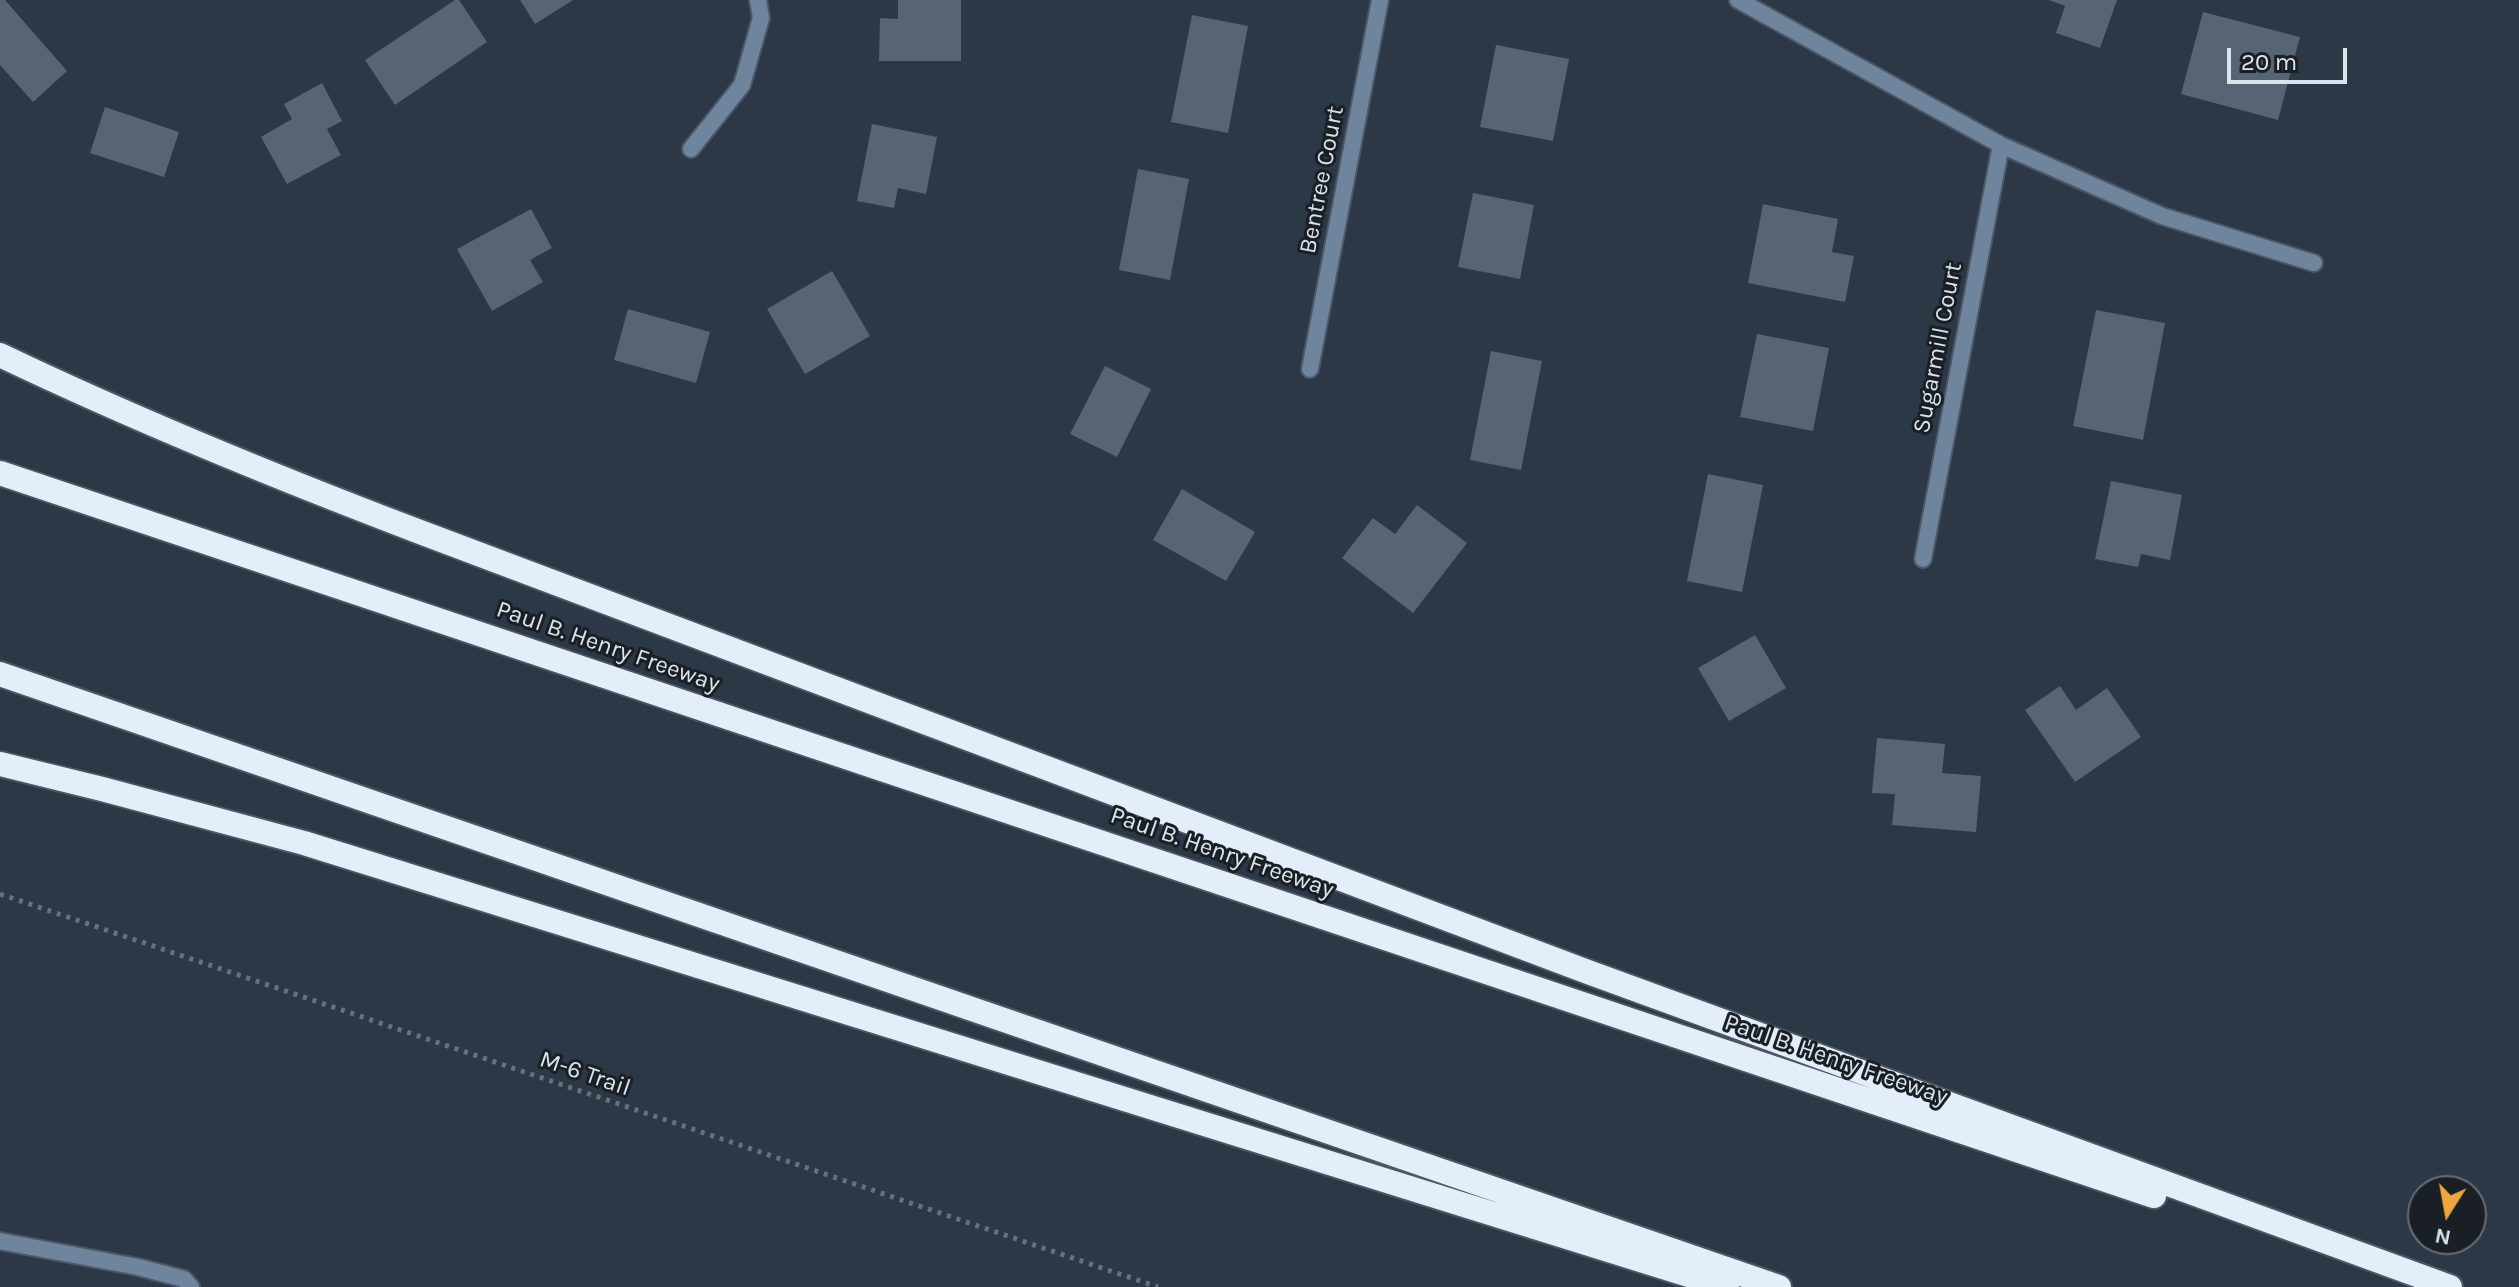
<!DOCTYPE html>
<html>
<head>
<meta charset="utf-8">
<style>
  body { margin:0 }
  #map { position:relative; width:2519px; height:1287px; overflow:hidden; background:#2c3846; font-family:Karla,sans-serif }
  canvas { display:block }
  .north { position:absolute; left:2407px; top:1175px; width:80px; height:80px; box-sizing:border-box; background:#191f25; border:2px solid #666d74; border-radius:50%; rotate:191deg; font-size:22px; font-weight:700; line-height:32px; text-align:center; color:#dae2ea }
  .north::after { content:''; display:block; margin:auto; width:28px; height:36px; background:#f0a63f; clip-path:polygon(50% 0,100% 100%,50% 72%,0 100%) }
  .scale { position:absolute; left:2227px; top:48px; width:120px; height:36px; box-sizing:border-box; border:4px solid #dae2ea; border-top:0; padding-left:10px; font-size:24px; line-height:28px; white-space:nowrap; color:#dae2ea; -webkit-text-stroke:6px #191f25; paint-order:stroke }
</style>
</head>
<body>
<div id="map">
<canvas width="2519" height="1287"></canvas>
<div class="north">N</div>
<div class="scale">20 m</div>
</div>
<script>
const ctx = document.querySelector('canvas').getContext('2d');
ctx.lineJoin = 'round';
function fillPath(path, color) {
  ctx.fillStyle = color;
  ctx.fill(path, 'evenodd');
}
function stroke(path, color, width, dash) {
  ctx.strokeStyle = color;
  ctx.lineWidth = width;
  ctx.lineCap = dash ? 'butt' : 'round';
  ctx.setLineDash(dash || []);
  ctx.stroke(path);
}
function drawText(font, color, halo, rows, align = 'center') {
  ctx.font = font + ' Karla,sans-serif';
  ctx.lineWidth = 6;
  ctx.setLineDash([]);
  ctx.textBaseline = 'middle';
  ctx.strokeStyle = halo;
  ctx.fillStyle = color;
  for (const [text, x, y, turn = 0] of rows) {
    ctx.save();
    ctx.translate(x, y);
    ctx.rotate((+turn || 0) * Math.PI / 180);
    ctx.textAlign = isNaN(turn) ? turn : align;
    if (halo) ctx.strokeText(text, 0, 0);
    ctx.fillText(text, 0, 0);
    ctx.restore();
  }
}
fillPath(new Path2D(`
  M0,0H5L67,71L33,102L0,65Z
  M455,0H459L487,42L395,105L365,60Z
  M520,0H573L535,24Z
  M898,0H961V61H879L880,18L898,19Z
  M2049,0H2117L2100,48L2056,33L2065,6Z
  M2203,12L2300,37L2278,120L2181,94Z
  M1192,15L1248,26L1228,133L1171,122Z
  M1496,45L1569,59L1553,141L1480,127Z
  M322,83L342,121L327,129L341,155L287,184L261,137L292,119L284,104Z
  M105,107L179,132L164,177L90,153Z
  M872,124L937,137L926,194L898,188L894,208L857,201Z
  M1138,169L1189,179L1170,280L1119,270Z
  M1473,193L1534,205L1520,279L1458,267Z
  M1763,204L1838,219L1832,252L1854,256L1845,302L1748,283Z
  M531,209L552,248L530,260L543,282L492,311L457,249Z
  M832,271L870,336L805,374L767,309Z
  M628,309L710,332L696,383L614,360Z
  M2096,310L2165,323L2143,440L2073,426Z
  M1757,334L1829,348L1813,431L1740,417Z
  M1491,351L1542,361L1521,470L1470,460Z
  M1105,366L1151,389L1117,457L1070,434Z
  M1708,474L1763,485L1742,592L1687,581Z
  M2111,481L2182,495L2170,560L2141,554L2138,567L2095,559Z
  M1182,489L1255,532L1226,581L1153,540Z
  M1417,505L1467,543L1413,613L1342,558L1373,518L1395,534Z
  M1755,635L1786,688L1729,721L1698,668Z
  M2060,686L2076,710L2107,688L2141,737L2075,782L2025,710Z
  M1877,738L1945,744L1942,773L1981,776L1976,832L1892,825L1895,794L1872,793Z`), '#566473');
const service = new Path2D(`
  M0,1241L138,1267L184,1279L191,1287`);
const minor = new Path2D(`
  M1738,0L2001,145L2162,216L2314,263
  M691,149L742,85L761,18L758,0
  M1310,369L1380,0
  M1923,559L2001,145`);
const motorway = new Path2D(`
  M0,355C138,421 278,478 420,532L1588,972L2450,1287
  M0,473L2154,1196
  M0,674L1779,1287
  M0,764L102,789L304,843L1727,1287`);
stroke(service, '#4b5764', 20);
stroke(minor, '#4b5764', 20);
stroke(motorway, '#4b5764', 28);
stroke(new Path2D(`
  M0,894L1158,1287`), '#67717d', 5, [4, 6]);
stroke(service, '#6f859e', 16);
stroke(minor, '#6f859e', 16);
stroke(motorway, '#e3eefa', 24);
drawText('24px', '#dae2ea', '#191f25', [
  ["Bentree Court",1322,180,-79],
  ["Sugarmill Court",1938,348,-79],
  ["Paul B. Henry Freeway",608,647,19],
  ["Paul B. Henry Freeway",1222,853,19],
  ["Paul B. Henry Freeway",1836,1060,19],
  ["M-6 Trail",585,1074,19]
]);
</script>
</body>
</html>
